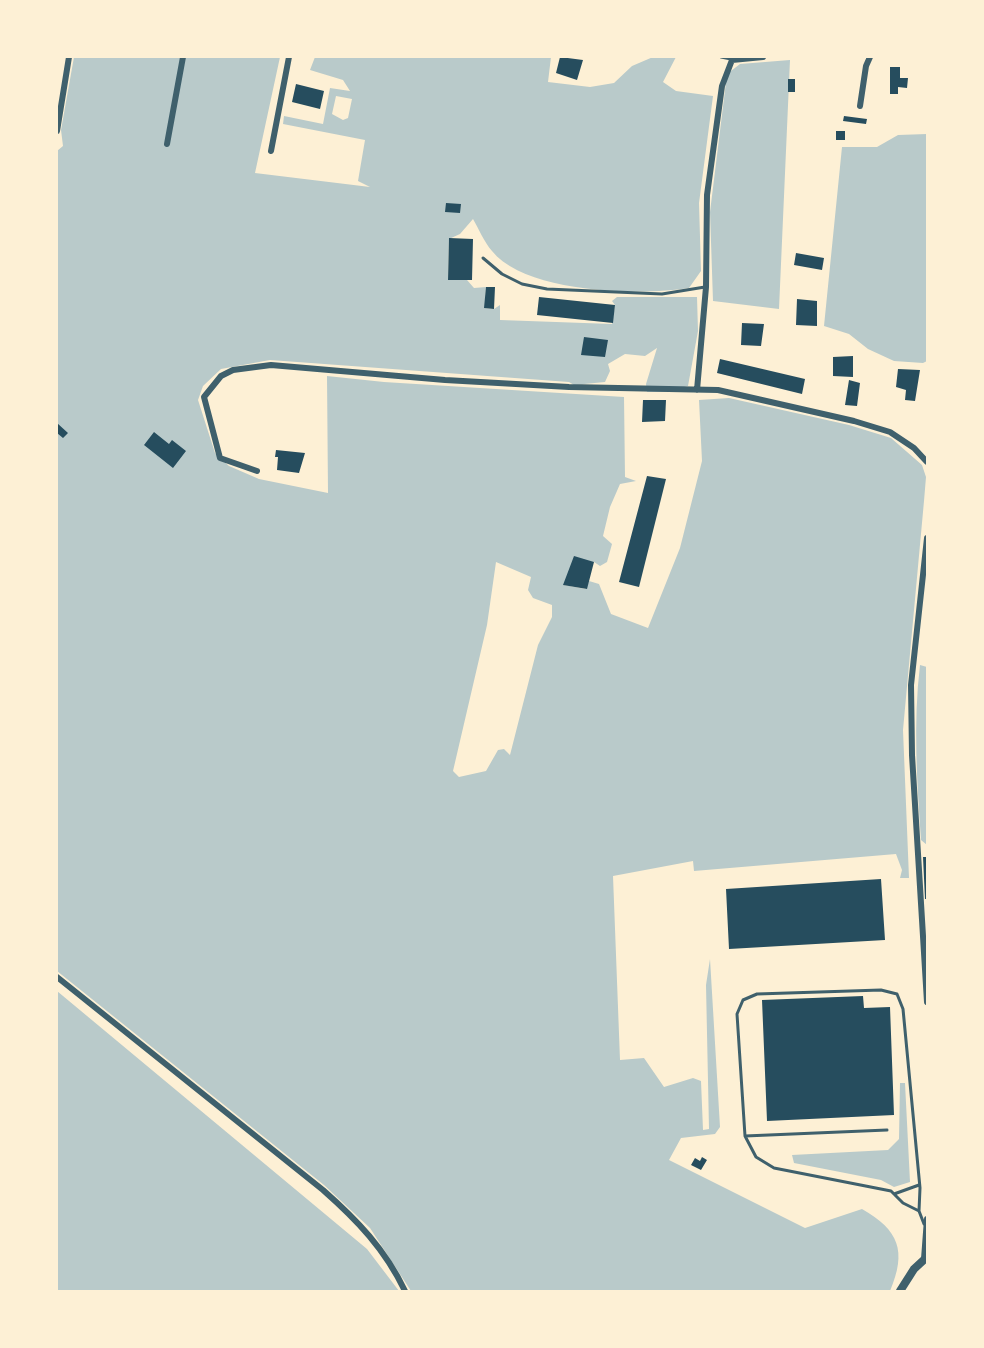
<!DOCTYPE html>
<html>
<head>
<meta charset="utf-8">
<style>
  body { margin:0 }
  #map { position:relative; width:984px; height:1348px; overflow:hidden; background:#fdf0d5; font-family:Inter,sans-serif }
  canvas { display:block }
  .frame { position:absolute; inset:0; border:58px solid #fdf0d5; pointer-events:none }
</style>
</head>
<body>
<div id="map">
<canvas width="984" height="1348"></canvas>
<div class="frame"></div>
</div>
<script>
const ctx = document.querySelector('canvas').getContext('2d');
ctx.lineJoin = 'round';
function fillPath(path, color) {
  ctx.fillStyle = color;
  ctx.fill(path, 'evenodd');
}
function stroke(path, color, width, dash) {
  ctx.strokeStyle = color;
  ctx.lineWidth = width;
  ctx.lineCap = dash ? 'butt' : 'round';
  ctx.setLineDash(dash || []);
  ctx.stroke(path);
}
fillPath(new Path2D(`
  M74,57H280L255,173L370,187L358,181L365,140L283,124L284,116L323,124L330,88L350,91L343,80L310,70L315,57H551L548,82L590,87L614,83L632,66L653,57H676L663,82L676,91L713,96L699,203L701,271L689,288C640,296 525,293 492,251C484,242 479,229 473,219L460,234L449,239L448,280H467L474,288L486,287L485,308L494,309L500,305V320L612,324L615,305L612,301L617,297H697L698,331L688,386L666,392H647L646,384L657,348L645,356L625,354L608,364L610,371L605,382L574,385L569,382L270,360L221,369L203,386L198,400L215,453L229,466L259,479L328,493L327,376L384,382L624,397L625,477L636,481L620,484L610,507L603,536L612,544L607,562L600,566L594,562L564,585L586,589L589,581L599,584L611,614L648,628L680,548L702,461L699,400L729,398L849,425L891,438L922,465L926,477L924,501L903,730L909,878H900L902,870L896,854L694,871L693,861L613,876L620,1060L644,1058L664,1087L693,1078L701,1081L703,1130L709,1129L706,985L710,959L720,1127L715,1134L681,1138L669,1160L805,1228L862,1209C899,1230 907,1251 890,1291H411L370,1228L324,1185L57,971V151L63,146L61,130ZM336,96L352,99L348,118L343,120L332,114ZM496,562L531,577L528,590L533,598L552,605V617L538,645L510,755L504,749L498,750L486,771L459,777L453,771L487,625Z
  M790,60L779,309L713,301L710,212L727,74L740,64Z
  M927,134V361L923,363L894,361L868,349L849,334L824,326L842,147H877L898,135Z
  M920,665L927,667V845L921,840C917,782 913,723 920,665Z
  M57,991L367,1249L399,1291H57Z
  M900,1083H905L910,1182L894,1187L881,1180L794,1163L792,1155L888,1150L899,1139Z`), '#b9caca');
fillPath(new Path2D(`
  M560,57L583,60L577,80L556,73Z
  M890,67H900V78H908L907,88L898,87V94H890Z
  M788,79H795V92H788Z
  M296,84L324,91L320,109L292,102Z
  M844,116L867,119L866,124L843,121Z
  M836,131H845V140H836Z
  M446,203L461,204L460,213L445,212Z
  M449,238L473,239L472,280H448Z
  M796,253L824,258L822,270L794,265Z
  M486,287H495L494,309L484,308Z
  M539,297L615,305L613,323L537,315Z
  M797,299L817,301V326L796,325Z
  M742,323L764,324L761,346L741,345Z
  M584,337L608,340L605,357L581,355Z
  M853,356V377L833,376V357Z
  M720,359L805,379L802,394L717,373Z
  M898,369L920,370L915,401L905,400L906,390L896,387Z
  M849,380L860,383L857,406L845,405Z
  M643,400H666L665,421L642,422Z
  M57,423L68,433L63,438L57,433Z
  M154,432L169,444L172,440L186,451L173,468L144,445Z
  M276,450L305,453L299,473L277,470L278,457H275Z
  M647,476L666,479L639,587L619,582Z
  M574,556L594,562L587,589L563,585Z
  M923,857H927V899H925Z
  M881,879L885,940L729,949L726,889Z
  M863,996L864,1008L890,1007L894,1115L767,1121L762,1000Z
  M702,1157L707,1160L701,1170L691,1165L695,1158L700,1161Z`), '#264d5e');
stroke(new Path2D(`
  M721,57L731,59
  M483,258L502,274L522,284L547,289L662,294L705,287
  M745,1136L887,1130
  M894,1194L919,1185
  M919,1211L903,1203L891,1191L774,1168L756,1157L745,1136L737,1014L743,1000L757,994L881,990L897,994L903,1009L920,1188L919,1211L924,1224`), '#3f606c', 3);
stroke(new Path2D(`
  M860,106L866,66L870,57
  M57,131L69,57
  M167,144L183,57
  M271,151L289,57
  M697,390L706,287L707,195L722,86L732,60L763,57
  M257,471L220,458L204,397L221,376L233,370L271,365L445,380L569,387L718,390L854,421L890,432L914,448L927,462
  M927,538L911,685L912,755L927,1002
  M57,977L323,1190C357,1220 385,1249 405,1291
  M924,1259L927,1219`), '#3f606c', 6);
stroke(new Path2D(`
  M900,1291L914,1269L927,1257`), '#3f606c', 8);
</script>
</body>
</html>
